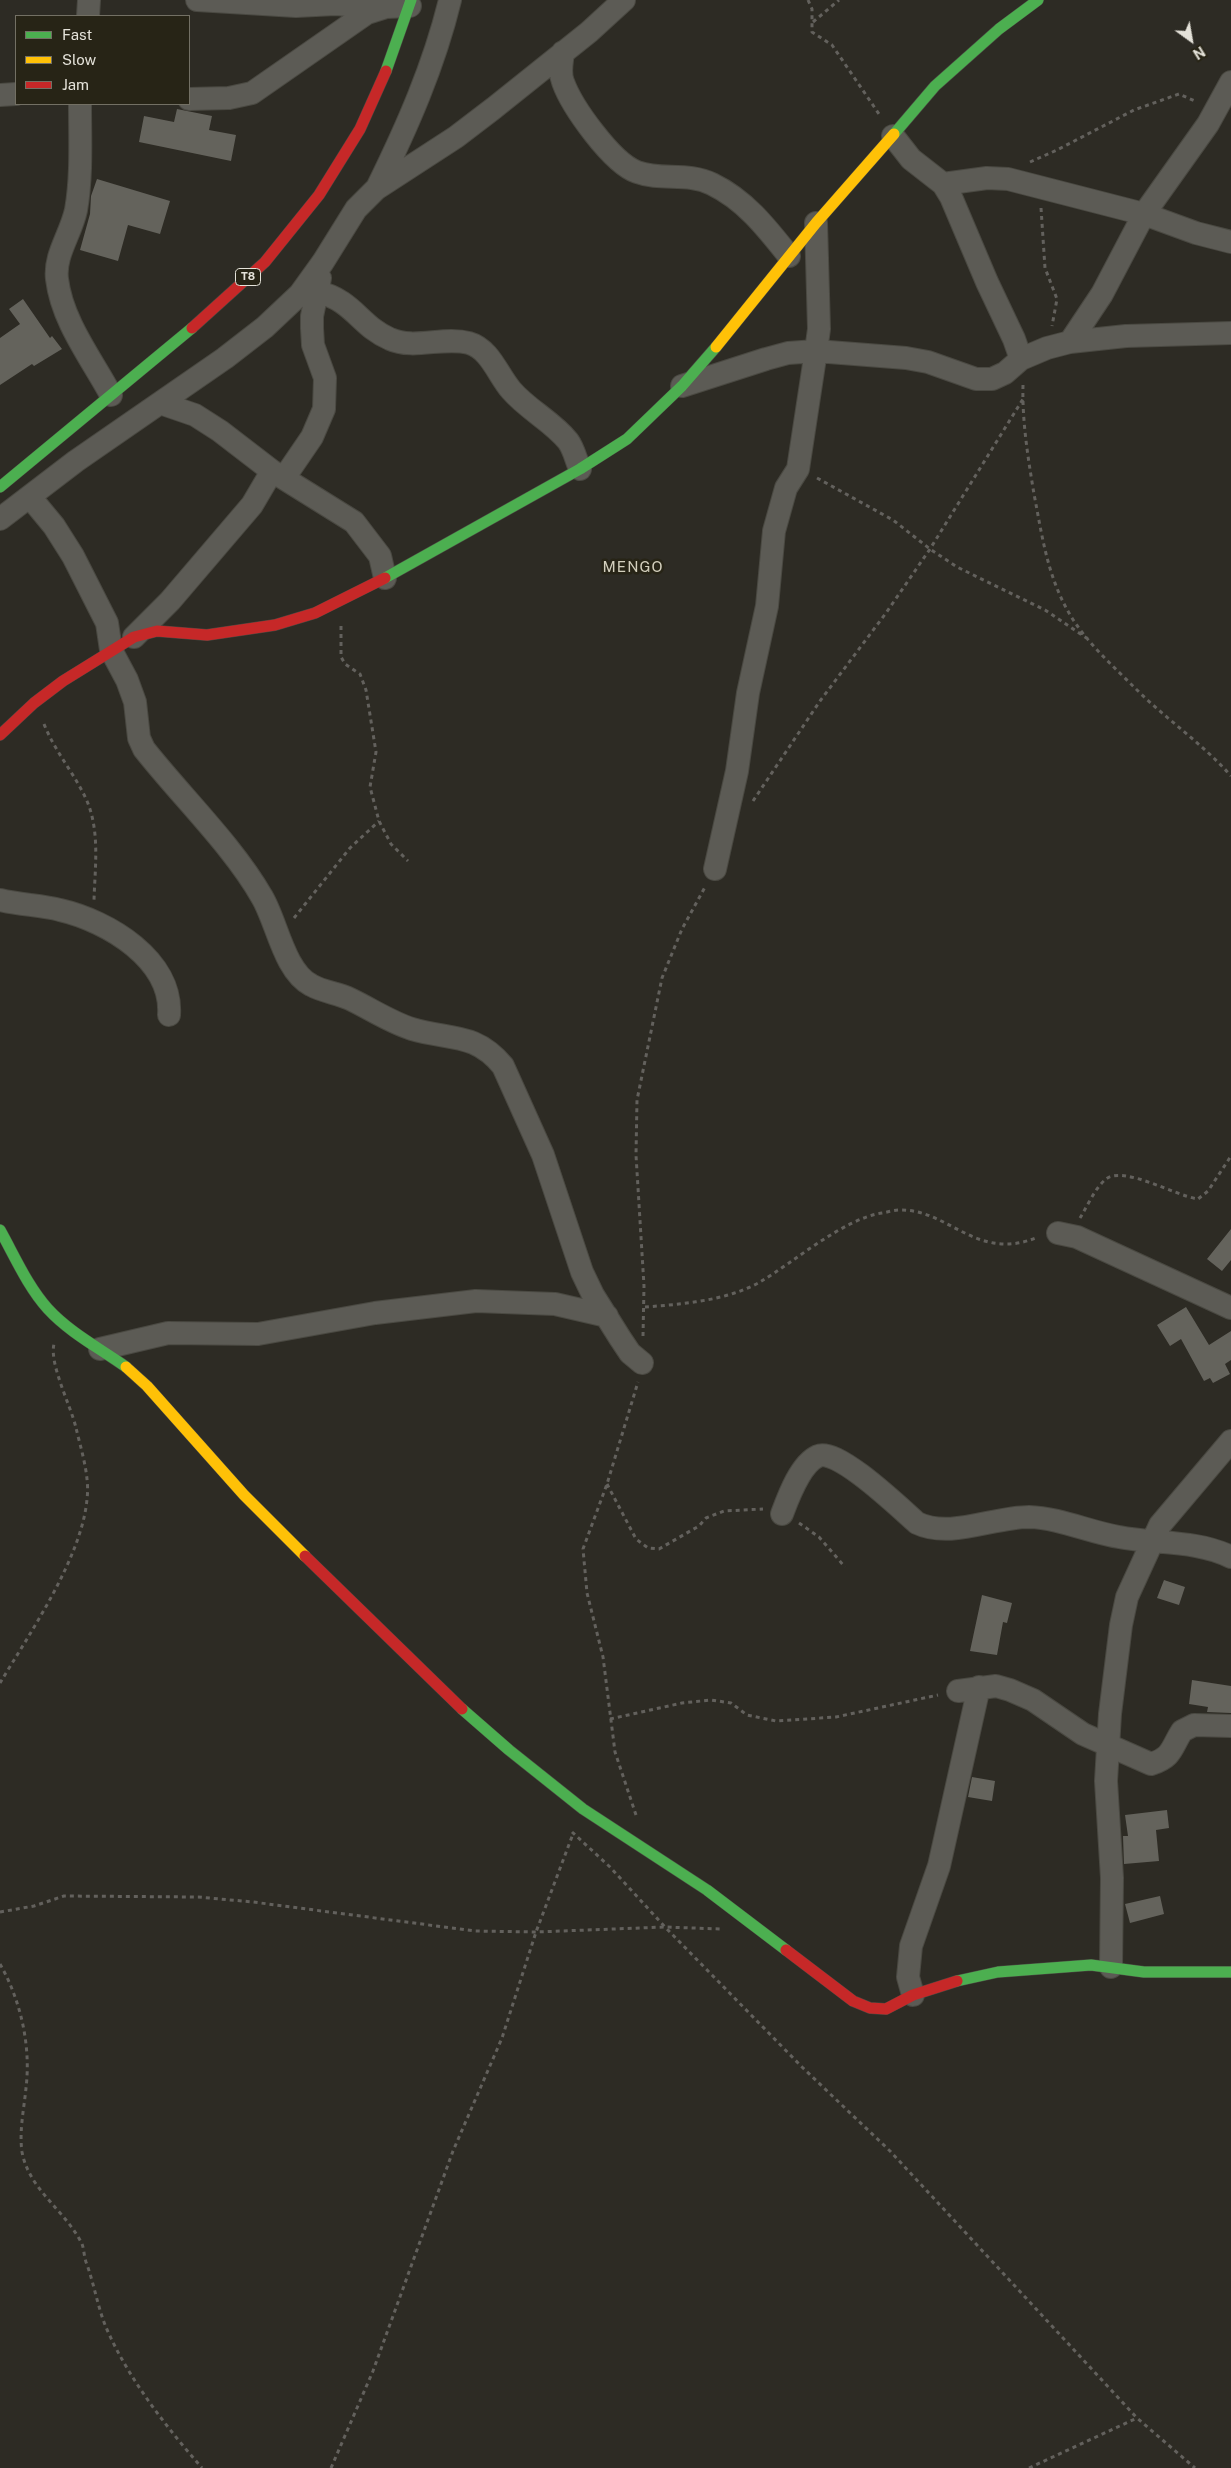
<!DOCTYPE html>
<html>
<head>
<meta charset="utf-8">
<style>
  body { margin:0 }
  #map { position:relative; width:1231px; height:2468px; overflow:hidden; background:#2d2b24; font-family:"Public Sans",sans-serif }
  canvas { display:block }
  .legend { position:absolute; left:15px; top:15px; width:175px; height:90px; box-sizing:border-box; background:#272416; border:1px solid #737064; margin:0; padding:6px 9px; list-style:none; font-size:15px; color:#e4e2d9 }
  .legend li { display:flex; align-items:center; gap:10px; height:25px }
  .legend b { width:25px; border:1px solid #737064 }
  .north { position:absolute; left:1166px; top:15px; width:50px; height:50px; -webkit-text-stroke:4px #272416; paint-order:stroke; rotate:148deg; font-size:14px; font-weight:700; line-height:20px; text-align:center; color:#e4e2d9 }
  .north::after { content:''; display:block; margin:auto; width:18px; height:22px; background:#e4e2d9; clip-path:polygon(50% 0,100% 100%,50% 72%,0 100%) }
</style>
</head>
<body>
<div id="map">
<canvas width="1231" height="2468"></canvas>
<ul class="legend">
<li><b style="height:6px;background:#4caf50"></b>Fast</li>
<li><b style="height:6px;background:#ffc107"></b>Slow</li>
<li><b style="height:6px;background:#c62828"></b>Jam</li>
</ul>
<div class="north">N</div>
</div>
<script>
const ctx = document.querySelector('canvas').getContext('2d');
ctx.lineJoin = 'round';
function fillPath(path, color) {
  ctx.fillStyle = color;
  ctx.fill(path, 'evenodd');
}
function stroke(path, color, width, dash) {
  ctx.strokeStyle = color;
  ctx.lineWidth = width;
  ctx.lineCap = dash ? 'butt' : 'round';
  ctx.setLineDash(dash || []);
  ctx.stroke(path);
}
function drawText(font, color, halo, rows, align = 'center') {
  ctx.font = font + ' "Public Sans",sans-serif';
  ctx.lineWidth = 5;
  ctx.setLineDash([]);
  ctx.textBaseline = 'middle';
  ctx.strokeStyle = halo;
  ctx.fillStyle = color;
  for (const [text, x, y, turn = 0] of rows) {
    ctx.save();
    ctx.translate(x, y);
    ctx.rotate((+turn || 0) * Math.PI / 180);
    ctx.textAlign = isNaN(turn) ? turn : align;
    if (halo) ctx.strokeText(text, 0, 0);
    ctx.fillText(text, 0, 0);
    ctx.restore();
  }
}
fillPath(new Path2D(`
  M177,109L212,116L209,130L236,135L231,161L139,142L144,116L174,122Z
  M97,179L170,201L160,234L128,225L118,261L80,250L90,214L91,196Z
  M23,299L50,338L52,336L62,349L34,366L32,364L0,385V338L20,324L9,309Z
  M1231,1229V1260L1222,1271L1207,1259Z
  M1186,1307L1209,1345L1231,1331V1360L1225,1364L1230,1374L1213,1383L1210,1378L1204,1381L1181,1339L1170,1346L1157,1325Z
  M1164,1580L1185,1587L1179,1605L1157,1598Z
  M982,1595L1012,1603L1007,1623L1003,1622L997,1655L970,1651Z
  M1192,1680L1231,1686V1713L1207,1712L1208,1707L1189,1704Z
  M972,1777L995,1781L992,1801L968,1797Z
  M1167,1810L1169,1828L1156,1830L1159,1861L1124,1864L1123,1836H1128L1125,1815Z
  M1160,1896L1164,1914L1130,1923L1125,1904Z`), '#64635c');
const street = new Path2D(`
  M197,0L296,6L335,4L381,7
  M88,16L89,0
  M563,52C562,63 559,72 563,82C572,107 612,163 637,172C661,181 688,172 712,184C745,200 766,227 789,256
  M0,95L16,94
  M189,99L229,98L252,93L367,13L386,7L410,6
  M80,104C80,139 82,176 76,210C71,234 54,255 57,279C62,321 91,358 111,395
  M893,136L911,159L943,184L951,197L987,282L1014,339L1021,359
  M943,184L987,178L1008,179L1144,214L1196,233L1231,242
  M377,188C407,127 434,66 450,0
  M318,292C353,300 361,327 390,339C414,350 444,336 469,343C490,349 498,375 511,390C528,410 552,421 568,441C574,449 576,460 580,469
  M1070,342L1102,294L1144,214L1208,124L1231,82
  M682,386L766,359L788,353L816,351L906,358L928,362L976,379H992L1005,373L1021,359L1047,348L1070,342L1126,336L1231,333
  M160,403L195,415L220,431L272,471L354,522L380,556L385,578
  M284,478L312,437L324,409L325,378L313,345L312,328V316L320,278
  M30,497L54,526L73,556L107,623L111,650L127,680L135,702L139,738L144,749C181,796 233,846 262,897C277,922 284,971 311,985C323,992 338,993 350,999C371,1009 390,1022 412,1029C449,1040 475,1032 503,1066L543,1155L582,1272L593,1295L620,1338L630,1353L642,1363
  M0,519L76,461L225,358L265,327L300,294L323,262L356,209L376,189L456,137L494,108L589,32L624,0
  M134,637L170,601L252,505L272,471
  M715,869L737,771L748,693L767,606L774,531L786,488L798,469L816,351L819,329L816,223
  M0,900C20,905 41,905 60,910C108,921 173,960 169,1015
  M1058,1233L1077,1237L1231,1308
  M100,1349L168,1333L258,1334L375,1313L476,1301L555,1304L607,1316
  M782,1514C788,1498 800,1464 818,1456C837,1447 901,1509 917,1523C950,1539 993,1517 1029,1517C1060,1518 1089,1532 1119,1537C1155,1544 1197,1540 1231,1557
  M958,1691L996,1686L1010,1690L1033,1700L1083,1734L1151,1764C1173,1757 1171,1748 1182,1731L1194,1725L1231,1726
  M1111,1967L1112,1878L1106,1781L1110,1714L1121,1625L1127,1597L1160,1525L1231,1441
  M913,1995L908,1977L911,1946L939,1866L979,1687`);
const fast = new Path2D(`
  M386,71L411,0
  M894,134L935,86L999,29L1038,0
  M0,487L192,328
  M385,578L580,469L627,439L682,386L716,347
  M0,1230C15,1257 28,1287 48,1309C70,1333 101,1349 126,1367
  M462,1709L509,1750L583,1809L707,1890L786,1950
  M957,1981L998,1972L1091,1965L1144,1972H1231`);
const slow = new Path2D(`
  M716,347L816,223L894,134
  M126,1367L147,1386L244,1495L305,1556`);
const jam = new Path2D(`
  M192,328L265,262L319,195L360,129L386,71
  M0,735L34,703L63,681L134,637L157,631L207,635L275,625L315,613L385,578
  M305,1556L462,1709
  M786,1950L853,2001L870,2008L886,2009L913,1995L957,1981`);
stroke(street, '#4a4942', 24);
stroke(fast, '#4a4942', 12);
stroke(slow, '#4a4942', 12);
stroke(jam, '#4a4942', 12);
stroke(new Path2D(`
  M808,0L812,9V32L832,45L879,114
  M813,22L839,0
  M1030,162L1057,150L1134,110L1179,94L1197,102
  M1041,208L1045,268L1057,299L1052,326
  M1023,385C1022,421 1028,458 1034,494C1042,535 1047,575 1069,613C1085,641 1113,666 1136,689C1167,720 1203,744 1231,776
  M817,478L893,520L930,549L957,567L1045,610L1088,639
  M341,626V657L345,664L360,674L366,690L376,752L370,787L379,821L391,844L408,861
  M44,724C55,752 75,774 87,801C100,832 95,867 94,900
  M753,801L820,701L886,613L930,549L1023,399
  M294,918L350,848L379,821
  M1080,1218C1088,1205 1095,1188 1106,1179C1123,1165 1176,1196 1198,1199L1208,1191L1231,1156
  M645,1307C683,1304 726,1301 760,1282C794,1262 843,1219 882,1213C888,1212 894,1210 900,1210C949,1209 977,1263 1038,1237
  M643,1336L644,1286L636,1155L637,1100L662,978L682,929L705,887
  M607,1484L636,1539L648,1548L659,1549L699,1526L706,1518L724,1511L763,1509
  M799,1523L819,1537L845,1567
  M0,1683C30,1633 82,1557 87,1499C90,1477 81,1449 76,1428C71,1406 49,1364 54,1344
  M610,1719L682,1703L711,1700L731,1703L747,1715L776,1721L836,1717L938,1695
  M636,1815L615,1752L603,1657L587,1593L583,1549L607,1484L638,1382
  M572,1832L610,1867L665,1927L802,2067L890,2151L1137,2418L1195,2468
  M0,1912L34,1906L64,1896L198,1897L253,1902L475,1931L536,1932L665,1927L720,1929
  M0,1964C21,2001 31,2046 26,2088C24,2109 19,2131 22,2152C29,2190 66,2211 82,2244C84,2249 84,2256 86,2262C95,2286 98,2311 109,2334C131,2382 168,2429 202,2468
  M331,2468L373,2371L453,2151L502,2038L536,1932L573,1834
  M1029,2468L1137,2418`), '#63615d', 3, [4, 4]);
stroke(street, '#5c5b55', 22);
stroke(fast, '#4caf50', 11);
stroke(slow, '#ffc107', 11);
stroke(jam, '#c62828', 11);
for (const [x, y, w] of [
  [248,277,25]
]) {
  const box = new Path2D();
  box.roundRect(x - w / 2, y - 8.5, w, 17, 4);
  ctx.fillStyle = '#272416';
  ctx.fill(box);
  stroke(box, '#e4e2d9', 1);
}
drawText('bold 11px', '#e4e2d9', null, [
  ["T8",248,277]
]);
ctx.letterSpacing = '1px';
drawText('15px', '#d3cfbd', '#272416', [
  ["MENGO",633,567]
]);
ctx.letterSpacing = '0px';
</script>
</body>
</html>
